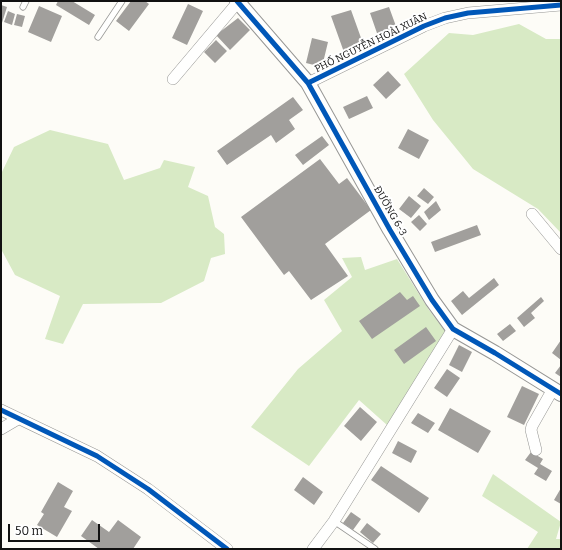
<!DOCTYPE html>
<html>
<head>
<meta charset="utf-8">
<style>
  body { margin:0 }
  #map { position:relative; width:562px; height:550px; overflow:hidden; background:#fdfcf7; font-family:Bitter,serif }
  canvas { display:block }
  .frame { position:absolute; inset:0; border:2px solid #111; pointer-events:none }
  .scale { position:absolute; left:8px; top:524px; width:92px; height:18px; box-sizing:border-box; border:2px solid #111; border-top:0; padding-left:5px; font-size:12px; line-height:14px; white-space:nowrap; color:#111; -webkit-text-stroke:3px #fff; paint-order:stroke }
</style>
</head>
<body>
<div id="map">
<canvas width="562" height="550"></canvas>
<div class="frame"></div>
<div class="scale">50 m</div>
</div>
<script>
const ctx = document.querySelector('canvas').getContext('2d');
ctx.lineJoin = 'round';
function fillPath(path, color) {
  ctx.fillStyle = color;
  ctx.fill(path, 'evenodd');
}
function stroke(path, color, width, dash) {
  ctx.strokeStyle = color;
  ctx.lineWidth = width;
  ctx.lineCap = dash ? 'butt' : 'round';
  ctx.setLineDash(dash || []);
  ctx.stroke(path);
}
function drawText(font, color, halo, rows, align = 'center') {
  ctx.font = font + ' Bitter,serif';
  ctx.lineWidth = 4;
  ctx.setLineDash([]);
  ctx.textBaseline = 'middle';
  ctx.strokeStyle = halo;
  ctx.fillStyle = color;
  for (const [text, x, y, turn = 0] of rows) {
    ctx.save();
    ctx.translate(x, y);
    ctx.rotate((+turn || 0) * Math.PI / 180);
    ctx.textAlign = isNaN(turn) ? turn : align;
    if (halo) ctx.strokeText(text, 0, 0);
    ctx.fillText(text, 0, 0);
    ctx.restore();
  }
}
fillPath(new Path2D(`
  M519,24L546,39H561V233L538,209L473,169L433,120L404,74L449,33L473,35Z
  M50,130L108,144L124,180L160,168L164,160L195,167L188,187L208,196L215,227L224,234L225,254L211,258L204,281L161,303L83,304L63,344L45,339L60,296L15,275L1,249V174L14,147Z
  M361,257L365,270L397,259L429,310L445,331L387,425L359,400L309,466L251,427L298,369L342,331L324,300L352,277L342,258Z
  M493,474L561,522L556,539H561V549H527L538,532L482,496Z`), '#d8eac5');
fillPath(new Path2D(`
  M58,1H72L95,15L89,25L56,5Z
  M131,1H145L149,4L129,31L116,21Z
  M188,4L203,11L187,45L172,38Z
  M1,5L7,7L1,26Z
  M39,6L62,16L51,42L28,32Z
  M389,7L397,29L378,36L370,13Z
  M351,10L365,49L345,55L331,16Z
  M8,11L15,14L12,25L4,22Z
  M17,14L25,16L22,27L14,25Z
  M238,18L250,30L230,50L216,35Z
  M312,38L328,42L322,67L306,63Z
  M216,40L227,51L215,63L204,52Z
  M388,71L401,85L386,99L373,85Z
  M367,96L373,108L349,119L343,107Z
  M293,97L303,110L289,120L295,129L276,143L271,135L227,165L217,151Z
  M408,129L429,140L419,159L398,148Z
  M322,136L329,145L303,165L295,155Z
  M320,159L339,184L347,178L371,210L325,244L348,276L311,300L289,271L284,275L241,217Z
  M424,188L434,197L428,204L417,196Z
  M409,196L421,206L411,218L399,209Z
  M436,201L441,210L429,220L424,212Z
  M419,215L427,224L420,231L411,222Z
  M477,225L481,235L435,252L431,242Z
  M494,278L499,285L462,315L451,301L463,291L469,298Z
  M400,292L407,300L413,296L420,306L372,339L359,321Z
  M541,297L544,301L531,313L535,318L524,327L517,318Z
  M510,324L516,331L503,341L497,334Z
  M426,327L436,341L404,364L394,350Z
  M561,340V360L552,353Z
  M459,345L472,352L462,372L449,365Z
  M561,365V377L555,373Z
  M447,369L460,378L447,397L434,388Z
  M522,386L539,394L524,425L507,417Z
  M360,407L377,422L361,441L344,426Z
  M450,408L491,431L478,453L438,430Z
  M418,413L435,423L428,433L411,423Z
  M398,441L417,451L411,463L392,453Z
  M531,452L543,459L540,464L552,471L546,481L534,474L538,468L525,460Z
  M381,466L429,498L419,513L371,480Z
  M303,477L323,492L314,505L294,490Z
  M58,482L73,491L64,507L72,511L57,537L37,525L44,514L41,512Z
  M561,488V504L554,500Z
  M351,512L361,519L353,530L343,523Z
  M92,520L109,532L118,520L141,537L133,549H99L81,536Z
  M367,523L381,534L373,543L360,532Z`), '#a19f9c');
const service = new Path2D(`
  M23,7L26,1
  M98,37L122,1
  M334,521L375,549`);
const minor = new Path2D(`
  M173,79L238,2
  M308,83L424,26L445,18L468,13L561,5
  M532,214L561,249
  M1,410L97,456L148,489L227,549
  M1,429L18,419
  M536,450L531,430L532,426L553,389
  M313,549L334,521L453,329`);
const tertiary = new Path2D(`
  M237,1L308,83L390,230L432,300L453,329L495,353L561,394`);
stroke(service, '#979795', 7);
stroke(minor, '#979795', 12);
stroke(tertiary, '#979795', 16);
stroke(service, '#fffffe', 5.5);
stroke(minor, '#fffffe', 11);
stroke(tertiary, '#fffffe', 14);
stroke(new Path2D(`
  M237,1L308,83L390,230L432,300L453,329L495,353L561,394
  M308,83L424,26L445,18L468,13L561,5
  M1,410L97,456L148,489L227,549`), '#0057b8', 5);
drawText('10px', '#111', '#fff', [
  ["PHỐ NGUYỄN HOÀI XUÂN",371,43,-26],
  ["ĐƯỜNG 6-3",390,211,60]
]);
</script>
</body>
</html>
